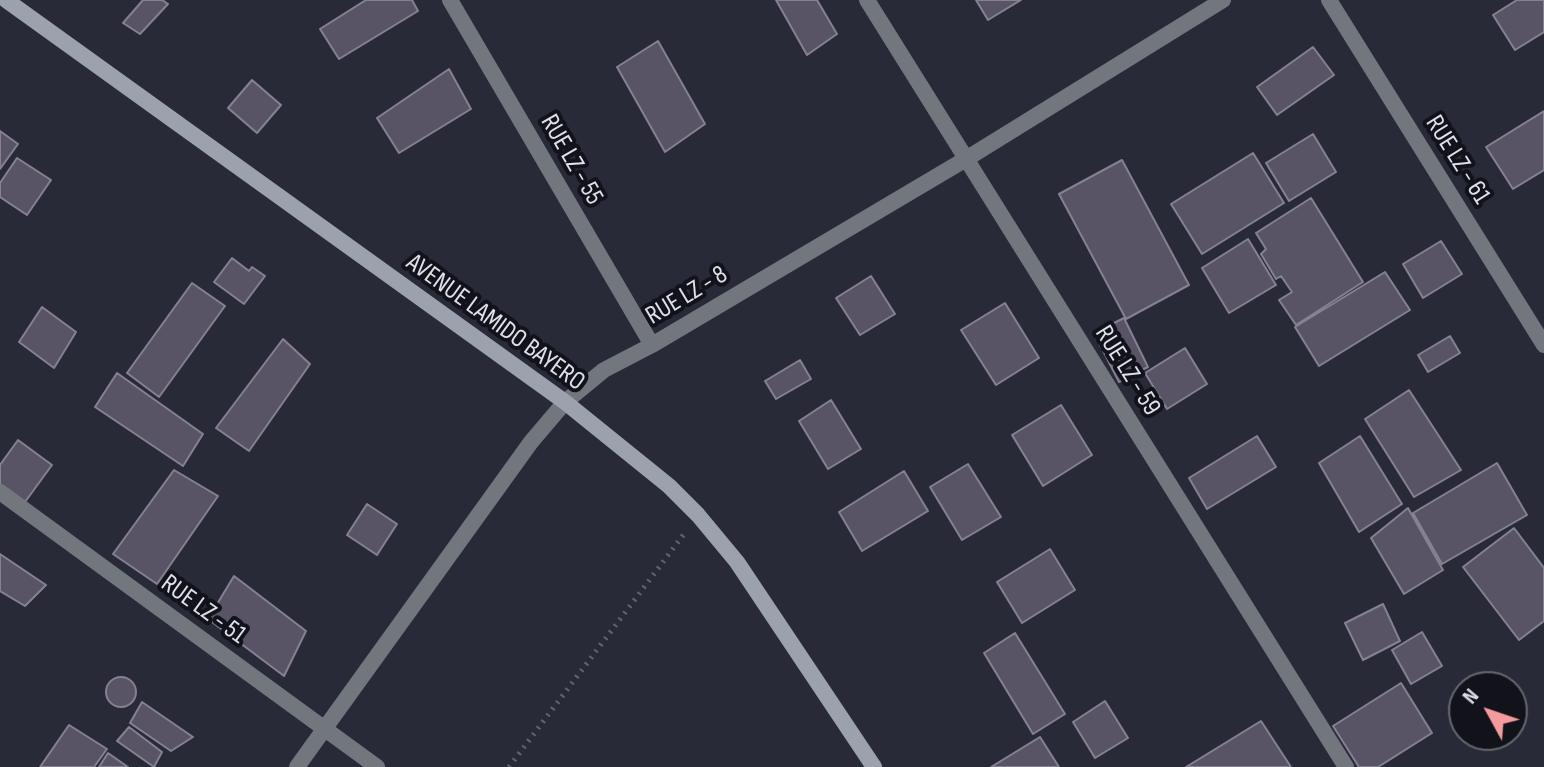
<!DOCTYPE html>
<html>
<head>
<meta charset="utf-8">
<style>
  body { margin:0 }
  #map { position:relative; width:1544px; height:767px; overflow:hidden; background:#282a38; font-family:"Sofia Sans Condensed",sans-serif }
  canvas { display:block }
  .north { position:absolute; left:1448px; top:671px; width:80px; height:80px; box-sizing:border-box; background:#12131a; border:2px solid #64666e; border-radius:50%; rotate:310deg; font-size:22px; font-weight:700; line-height:32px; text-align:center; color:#e0e2eb }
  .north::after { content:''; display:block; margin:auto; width:28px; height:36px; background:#f59b9d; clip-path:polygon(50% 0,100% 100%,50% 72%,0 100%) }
</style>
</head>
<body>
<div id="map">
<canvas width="1544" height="767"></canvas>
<div class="north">N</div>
</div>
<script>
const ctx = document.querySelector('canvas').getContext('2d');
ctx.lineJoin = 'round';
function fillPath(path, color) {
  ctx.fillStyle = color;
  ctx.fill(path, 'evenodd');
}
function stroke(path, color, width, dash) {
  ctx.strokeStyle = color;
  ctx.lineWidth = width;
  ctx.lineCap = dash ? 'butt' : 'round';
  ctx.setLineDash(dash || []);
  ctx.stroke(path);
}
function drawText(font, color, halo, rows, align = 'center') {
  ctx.font = font + ' "Sofia Sans Condensed",sans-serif';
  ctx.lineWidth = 8;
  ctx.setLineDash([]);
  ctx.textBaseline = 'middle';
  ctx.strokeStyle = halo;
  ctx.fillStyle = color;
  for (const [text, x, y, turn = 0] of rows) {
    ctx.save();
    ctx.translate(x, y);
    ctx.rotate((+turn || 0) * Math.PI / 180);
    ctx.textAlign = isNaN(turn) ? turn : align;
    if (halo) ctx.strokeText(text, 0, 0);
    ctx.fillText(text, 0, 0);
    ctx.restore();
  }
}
const building = new Path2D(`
  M143,0H162L168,4L140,34L123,23Z
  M366,0H412L418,11L339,59L320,29Z
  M776,0H817L837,34L807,55Z
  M976,0H1021L988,20Z
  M1517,0H1544V32L1515,50L1493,15Z
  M658,41L705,124L665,152L617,67Z
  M1313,47L1334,75L1277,115L1257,87Z
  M449,69L471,109L399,153L377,118Z
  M252,80L281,105L257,133L228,108Z
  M1544,111V170L1513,189L1486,147Z
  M0,131L18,144L0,169Z
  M1313,134L1336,172L1289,201L1266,163Z
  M1253,153L1284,203L1202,254L1171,204Z
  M17,158L51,180L27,215L0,197V183Z
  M1122,160L1189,285L1126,319L1059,194Z
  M1311,198L1363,282L1296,325L1279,300L1292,292L1281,276L1276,279L1261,254L1266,249L1256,233Z
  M1248,239L1276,285L1229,313L1202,268Z
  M1441,241L1462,274L1423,298L1403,264Z
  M232,258L249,271L252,267L265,276L244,304L214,282Z
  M1385,272L1410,310L1319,366L1295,327Z
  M871,276L895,314L860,335L836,298Z
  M192,283L225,306L159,397L127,373Z
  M1005,303L1039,358L996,385L961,330Z
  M42,307L76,332L54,368L19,342Z
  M1124,318L1148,367L1119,382L1094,333Z
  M1450,336L1460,353L1428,372L1418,355Z
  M283,339L310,364L249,451L216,428Z
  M1185,348L1207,384L1167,409L1145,373Z
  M800,360L811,379L776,399L765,381Z
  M117,373L203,434L183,466L95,407Z
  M1409,390L1461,470L1414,497L1365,419Z
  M831,400L861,449L828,469L799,421Z
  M1061,405L1092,455L1043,486L1012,435Z
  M1257,436L1276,467L1207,509L1189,478Z
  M1360,436L1402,504L1359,532L1319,463Z
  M18,440L52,465L25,502L0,484V465Z
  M1497,463L1527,515L1442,564L1413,513Z
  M968,464L1001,517L962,540L930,487Z
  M174,470L218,496L157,584L113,554Z
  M904,471L928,511L862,551L839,512Z
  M367,504L397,524L377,555L347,535Z
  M1408,508L1443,570L1404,594L1371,538Z
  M1514,528L1544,568V621L1519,640L1463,567Z
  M1050,549L1075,590L1022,623L997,582Z
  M0,554L46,585L25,606L0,591Z
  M234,576L306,631L284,676L208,619Z
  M1383,604L1400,641L1363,660L1345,623Z
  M1422,632L1442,666L1411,684L1392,650Z
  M1015,633L1065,714L1033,734L984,653Z
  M106 692a15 15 0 1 1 30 0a15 15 0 1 1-30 0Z
  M1401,683L1432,733L1378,767H1359L1333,726Z
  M1105,701L1128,738L1095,758L1073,722Z
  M142,702L193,737L171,751L130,723Z
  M1261,721L1291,767H1186Z
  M69,725L107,749L94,767H40Z
  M129,727L162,752L154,767L117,741Z
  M1040,737L1059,767H991Z
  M108,753L128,767H99Z`);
fillPath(building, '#595465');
stroke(building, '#858092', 2);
stroke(new Path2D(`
  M509,767L684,534`), '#626470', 5, [2, 6]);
stroke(new Path2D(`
  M450,0L652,345
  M867,0L1346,767
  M1329,0L1544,345
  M0,492L377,767
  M297,767L531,442L565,402L604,370L652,345L966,159L1223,0`), '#72777e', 16);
stroke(new Path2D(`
  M6,0L565,402L669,486L698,515L737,562L874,767`), '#9ba2ad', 16);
drawText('26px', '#e0e2eb', '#12131a', [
  ["RUE LZ - 55",571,160,60],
  ["RUE LZ - 61",1457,160,58],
  ["RUE LZ - 8",687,296,-31],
  ["AVENUE LAMIDO BAYERO",495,323,36],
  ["RUE LZ - 59",1127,371,58],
  ["RUE LZ - 51",203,610,36]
]);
</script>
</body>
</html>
